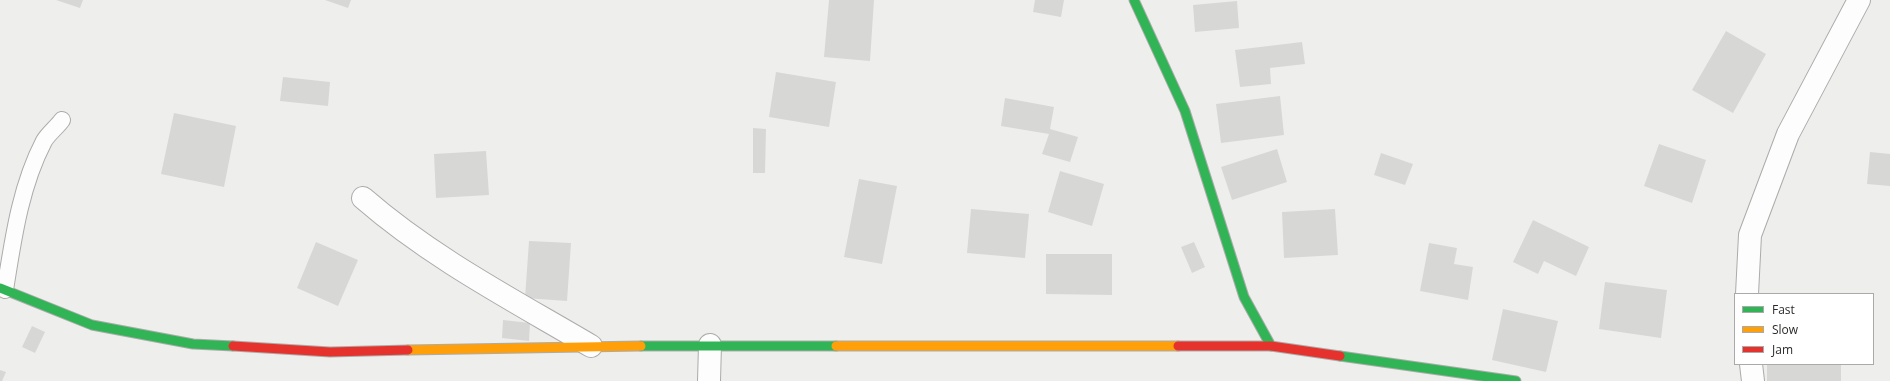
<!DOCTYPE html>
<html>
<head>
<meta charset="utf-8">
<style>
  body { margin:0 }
  #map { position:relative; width:1890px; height:381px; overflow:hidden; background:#eeefec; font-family:"Open Sans",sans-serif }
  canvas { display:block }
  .legend { position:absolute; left:1734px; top:293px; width:140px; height:72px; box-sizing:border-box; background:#fff; border:1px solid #aaaaa9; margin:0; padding:5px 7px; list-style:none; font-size:12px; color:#2a2b29 }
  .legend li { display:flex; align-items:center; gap:8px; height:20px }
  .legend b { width:20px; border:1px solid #aaaaa9 }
</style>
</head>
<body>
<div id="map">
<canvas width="1890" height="381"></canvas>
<ul class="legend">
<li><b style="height:5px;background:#30b455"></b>Fast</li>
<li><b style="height:5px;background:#ff9f0a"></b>Slow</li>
<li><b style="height:5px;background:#e5322d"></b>Jam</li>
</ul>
</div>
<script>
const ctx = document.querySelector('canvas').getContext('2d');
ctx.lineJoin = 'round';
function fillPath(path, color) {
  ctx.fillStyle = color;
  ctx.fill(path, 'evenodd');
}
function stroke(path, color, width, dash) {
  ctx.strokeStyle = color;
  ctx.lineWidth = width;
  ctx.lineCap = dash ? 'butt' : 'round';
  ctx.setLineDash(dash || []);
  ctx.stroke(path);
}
fillPath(new Path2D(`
  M56,0H83L80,8Z
  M325,0H351L348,8Z
  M829,0H874L870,61L824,57Z
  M1035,0H1064L1061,17L1033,12Z
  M1237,1L1239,28L1195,32L1193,5Z
  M1726,31L1766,54L1733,113L1692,90Z
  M1302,42L1305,64L1270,68L1271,84L1240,87L1235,50Z
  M776,72L836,82L829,127L769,117Z
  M283,77L330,82L328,106L280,101Z
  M1280,96L1284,135L1221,143L1216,104Z
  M1005,98L1054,107L1050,129L1078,137L1070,162L1042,154L1049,134L1001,126Z
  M174,113L236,126L224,187L161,174Z
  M753,128L766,129L765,173H753Z
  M1659,144L1706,160L1692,203L1644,186Z
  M1277,149L1287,182L1232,200L1221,167Z
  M486,151L489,195L436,198L434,154Z
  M1870,152L1890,154V186L1867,184Z
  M1381,153L1413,164L1405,185L1374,175Z
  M1060,171L1104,184L1092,226L1048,212Z
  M859,179L897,186L882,264L844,257Z
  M971,209L1029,214L1025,258L967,253Z
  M1335,209L1338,255L1284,258L1282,212Z
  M1533,220L1589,247L1576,276L1544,261L1538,274L1513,262Z
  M529,241L571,243L567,301L525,298Z
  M316,242L358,260L338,306L297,288Z
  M1194,242L1205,267L1192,273L1181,247Z
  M1429,243L1457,248L1454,264L1473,267L1468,300L1420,291Z
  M1046,254H1112V295L1046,294Z
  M1605,282L1667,290L1661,338L1599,329Z
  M1503,309L1558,321L1546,372L1492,360Z
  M503,320L530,323L529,341L502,338Z
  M32,326L45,332L35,353L22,347Z
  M1767,364H1841V381H1767Z
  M0,370L6,372L2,381H0Z`), '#d7d8d6');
const lane = new Path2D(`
  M5,290C13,240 20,187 44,141C48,134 57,127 62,120`);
const street = new Path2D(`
  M363,198C432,258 513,300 591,346
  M1747,294L1750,235L1788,134L1859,0
  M1751,364L1753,381
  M709,381L710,345`);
const fast = new Path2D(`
  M1134,0L1185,111L1244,297L1271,346
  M0,288L92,325L193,344L233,346
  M641,346H836
  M1340,356L1516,381`);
const slow = new Path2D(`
  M836,346H1178
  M408,350L641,346`);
const jam = new Path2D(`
  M233,346L330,352L408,350
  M1178,346H1271L1340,356`);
stroke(lane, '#abacaa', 18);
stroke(street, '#abacaa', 24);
stroke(fast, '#abacaa', 11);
stroke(slow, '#abacaa', 11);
stroke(jam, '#abacaa', 11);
stroke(lane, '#fcfdfc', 16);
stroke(street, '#fcfdfc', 22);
stroke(fast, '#30b455', 9);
stroke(slow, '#ff9f0a', 9);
stroke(jam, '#e5322d', 9);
</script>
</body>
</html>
